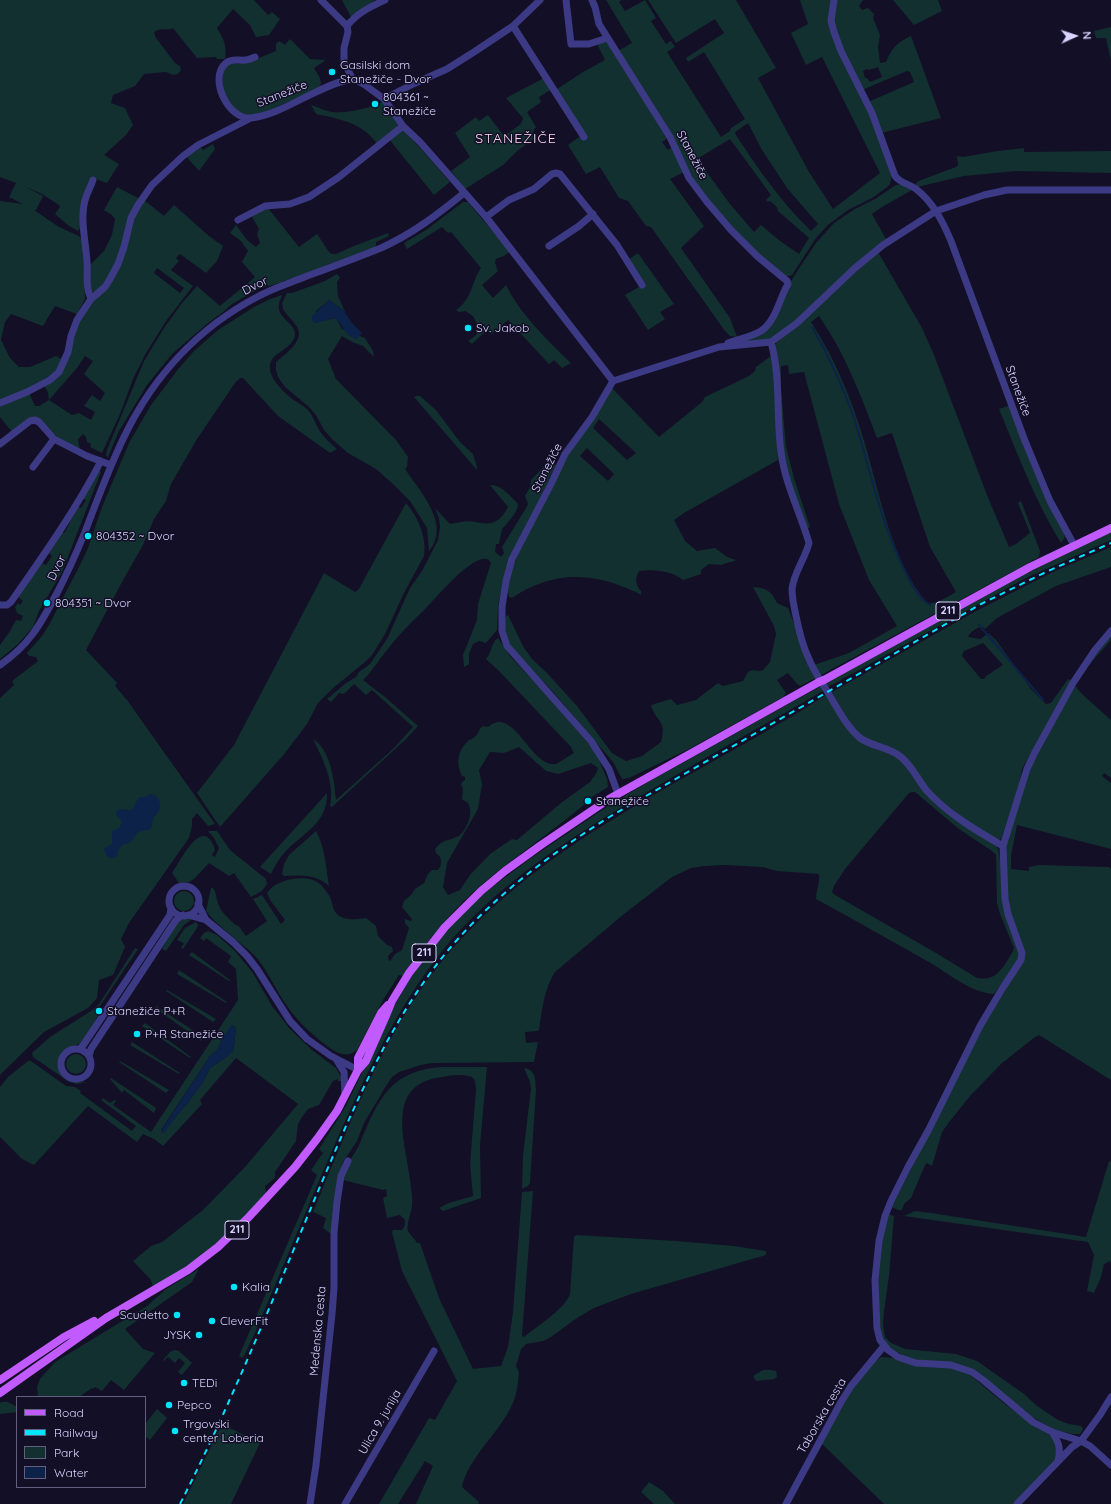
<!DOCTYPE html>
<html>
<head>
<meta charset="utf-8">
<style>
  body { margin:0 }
  #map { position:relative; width:1111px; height:1504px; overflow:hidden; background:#130f26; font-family:Quicksand,sans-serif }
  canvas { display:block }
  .legend { position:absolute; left:16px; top:1396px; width:130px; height:92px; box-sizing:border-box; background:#130f26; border:1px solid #625e7d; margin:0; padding:5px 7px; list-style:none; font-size:12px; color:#d9d4ff }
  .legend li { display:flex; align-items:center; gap:8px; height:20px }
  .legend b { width:20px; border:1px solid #625e7d }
  .north { position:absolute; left:1055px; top:16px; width:40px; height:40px; -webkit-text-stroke:3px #130f26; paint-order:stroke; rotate:87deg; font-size:11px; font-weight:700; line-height:16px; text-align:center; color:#d9d4ff }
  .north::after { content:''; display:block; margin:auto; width:14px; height:18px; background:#d9d4ff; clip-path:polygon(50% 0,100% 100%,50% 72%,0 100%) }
</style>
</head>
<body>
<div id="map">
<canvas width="1111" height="1504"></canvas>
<ul class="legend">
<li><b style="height:5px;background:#c25bff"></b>Road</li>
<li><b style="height:5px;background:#00e5ff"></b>Railway</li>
<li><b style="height:11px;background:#12302f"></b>Park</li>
<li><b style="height:11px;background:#0c2248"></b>Water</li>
</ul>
<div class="north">N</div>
</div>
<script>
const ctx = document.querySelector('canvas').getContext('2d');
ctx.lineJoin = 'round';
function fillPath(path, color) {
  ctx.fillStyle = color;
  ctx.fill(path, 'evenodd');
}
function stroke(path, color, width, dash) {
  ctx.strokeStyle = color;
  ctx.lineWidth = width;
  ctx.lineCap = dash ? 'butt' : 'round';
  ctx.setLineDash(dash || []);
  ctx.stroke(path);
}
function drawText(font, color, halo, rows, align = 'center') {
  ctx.font = font + ' Quicksand,sans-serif';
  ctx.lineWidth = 3;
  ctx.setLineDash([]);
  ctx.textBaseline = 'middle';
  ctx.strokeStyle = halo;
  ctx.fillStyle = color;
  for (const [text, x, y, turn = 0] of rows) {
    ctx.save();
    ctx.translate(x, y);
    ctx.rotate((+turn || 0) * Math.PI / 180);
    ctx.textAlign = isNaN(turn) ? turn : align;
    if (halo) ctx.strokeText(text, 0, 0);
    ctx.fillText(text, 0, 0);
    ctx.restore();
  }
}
fillPath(new Path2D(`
  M0,0H254L268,15L272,12L280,19L269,35L256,37L250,25L233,9L217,28C224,39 227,46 225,59H217L216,57L197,58L173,28C167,32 159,26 154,33L156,38L175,63L180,66L181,70L178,74L173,75L166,72L144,74L135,86L113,95L111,103L125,108L133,125L126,135L104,155L119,164L107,183L93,178L85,194L83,195L81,227L78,231L69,226L55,214L60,207L59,205L42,194L24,186L43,196L36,210H34L59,227L79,236L83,242L85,299L77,314L55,306L43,326L11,314L5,322L1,340L10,358L19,367H30L56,356L64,361L50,379L0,401V201L23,204L9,197L16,183L0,177Z
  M342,0H375L351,17Z
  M606,0H622L619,2L625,11L645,0L656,18L651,21L666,44L671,41L675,47L667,52L721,137L730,131L731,128L745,119L704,52L688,62L686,58L724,33L715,19L676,43L648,0H736L776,68L758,78L809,172L833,209L880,173L822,57L806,65L791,33L808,24L800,0H832L830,19L866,105L891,167V180L890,184L886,188L872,198L848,210L828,225L816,238L792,275L789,276H785L762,258L704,196L618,51L632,43ZM748,123L762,150L787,188L818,224L811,231C782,203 758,169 736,135L735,132ZM730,139L771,195L766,200L768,202L770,201L777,207L778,211L809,238L799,254L780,241L761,225L754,232L730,204L697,159Z
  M836,0H863L859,6L862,10L868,8L874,14L873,18L880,35L878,47L880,63L886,62C892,48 897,42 911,36L941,118L881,133L868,102L914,82L910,72L907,71L862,90L834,29L833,20ZM878,67L882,77L870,82L867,78H865L863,71L867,69L869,70Z
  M893,0H938L942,11L914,25Z
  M1111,27V61L1106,38H1096L1094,31Z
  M290,39L310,59L326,60L314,68C318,75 323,80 320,88L265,112L246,116L235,111L223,92L222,71L227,64L247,63L276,51V44L279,41L285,45Z
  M606,41L668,138L662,142L668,150L673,146L684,172L670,179L704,226L681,248L730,318L737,337L730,336L725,331L651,227L646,226L628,201L619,198L600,167L586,174L568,145L579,137L582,138L557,89L583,72L605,60L597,44Z
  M544,78L552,89L539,97L541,102L527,112L536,127L534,129L533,133L535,138L517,151L503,165L465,189L451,171L470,157L455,133L476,117L479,121L488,115L504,136L521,124L523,118L506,98Z
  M382,102L398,125L396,128L377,144C363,123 340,119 316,114L311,105C318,107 325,111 332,112C343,114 372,108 382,102Z
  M403,130L422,150L450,182L434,195L389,139Z
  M213,144L215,149L199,171L186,156L200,146L203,150Z
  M1024,148V152L1111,151V173L1016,171L964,176L917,187L915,185L916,183L921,180L956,167L958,165L957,156L963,157L998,151Z
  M902,184L912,190L882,207L872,214L886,239C859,259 835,283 811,306C799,317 787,331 773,338C762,343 745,342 733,343L762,332L794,276L816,243L834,223L855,209L875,199L896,185Z
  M117,187L138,198L119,258L104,286L94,292L90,291V265L104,251L112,235L115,219L112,215L104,210Z
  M144,200L164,216L174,205L209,236L223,246L217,261L206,273L180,254L176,258L179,261L171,270L193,286L166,321L146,353L133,379L120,414L102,453L90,447L91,444L87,442L86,437L83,434L78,439L80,450L60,440L40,419L12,432L0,417V405L29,393L35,406H39L49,400L48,392L44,386L53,380L83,313L108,285L133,220ZM157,268L184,288L180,293L154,273ZM85,356L93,361L84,374L105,393L100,401L92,395L84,406L95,412L91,420L79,413L72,415L49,400L77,368Z
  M463,202H468L471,206L510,252L504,256L496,259L495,263L498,271L482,285L493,298L506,285C520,314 547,340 571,363L562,368L554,360L549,364L508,320L491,334L487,330L472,344L468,341L476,335L479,328L473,316L465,311L459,312L456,310C468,302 471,290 476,277C477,274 479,271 481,268L451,232L448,233L442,227L407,249L404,243L426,230Z
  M268,208L299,247L317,234L329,252L332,254H336L354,246L388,233L389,236L376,242V245L374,248L276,284L258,289L232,304L223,312L208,323L172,354L147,385L119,431L108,457L106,456L107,450L144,361L164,328L182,303L197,286L220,306L255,277L242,262L248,251L241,241L230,233L236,225L247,240L256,247L260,243L257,234L259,229L251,215Z
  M878,252L922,328L934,355L987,495L1009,547L1016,544L1030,533L1018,503L1021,501L1040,551L1039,557L1012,572L821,675L814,665L849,653L897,626L869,580L839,504L804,372L789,374L788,365L781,366V390L786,447L794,478L810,527L807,529L785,468L775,345L777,342ZM819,316C845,353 861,396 877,438L892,433L930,547L956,592L938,602L928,604C892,563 880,495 865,444C853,403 835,358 811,322Z
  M638,253L674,304L660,312L665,319L648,330L625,295L644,284L628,260Z
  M337,274L340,278L337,282L338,296L346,314L343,310L329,300L316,311L314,323L335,318L337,320L342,329L365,338L373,351L374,357L363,346L352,342L342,336L328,359L336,379L396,440L408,457L407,467L405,469C419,490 452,525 429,551L427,528L410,501L394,485L376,469L348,453L333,440L324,430L316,415L309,407L285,387L278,377L276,370V362C285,354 305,341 297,327C293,320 287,316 283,309L282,303L287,293H292L325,281Z
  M282,295C280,300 278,306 279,310C282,320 296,325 295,335C293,349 272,352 270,365C268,377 283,391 291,398C296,402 303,405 308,410C314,417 316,427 322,434C326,440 332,444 337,449L330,453L278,416L243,378H240L235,383L197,439L171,484L166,501L154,519L143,545L122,582L86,650L117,683L115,686L127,700L215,824L208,826L197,813L192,819V826L189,838L129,923L121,939L125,947L113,975L99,980L97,998L88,1008L44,1032L0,1075V698L14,685L12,681L38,661L36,657L29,656L27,653L42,636L50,623L81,563L88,548L102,507L129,443L151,405L179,368L194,351L218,330L254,307L270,299Z
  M771,356L774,373L778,460L684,513L674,520L685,541L697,551L715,548L727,557L736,560C731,563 726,562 722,565L709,564L701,570V574L683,580C672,571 653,569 639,571C635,578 635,585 641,591V595C635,591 628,589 621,586C582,571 546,575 512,598L509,597L507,588L511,572L519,552L564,460L612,388L659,437L702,402L705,397L749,376L755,371L756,367ZM599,419L635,452L636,453L627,460L593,428ZM587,448L614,474L608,481L580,456Z
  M417,396H420L436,410L460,442L473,454L477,467V470L414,397Z
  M1010,405L1064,532L1065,537L1061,543C1035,501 1018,455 999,409Z
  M549,461L556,465L506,568L498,606L497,630L486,643L479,641L473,644L469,654V664L464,667L463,655L477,620L478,604L491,563C488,555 478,560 473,563C455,575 441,592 426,608C413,621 399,634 388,649C379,659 373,671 363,680L385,697L418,726L406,739L332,807L330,806C335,783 323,759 313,739C331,750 334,781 336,800L394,748L413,727L372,690L366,695L354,684L344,694L339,693L331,702L327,699L346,683L356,677L359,672L370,664L387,639L410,588L422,571L438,540L440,527L439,518L435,508L450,524C458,523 468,520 476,522C492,526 500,522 508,507L490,485C501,484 511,497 518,504C518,512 507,524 502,529L499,544H496L495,552L501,557L504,553L502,547L526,508L528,504L525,496L530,487L531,480Z
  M99,470L101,472L62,572L39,611L33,627L18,644L0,659V645L10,631L16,620L21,621L23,616L17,613L15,607L18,603L20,605L23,601L17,596L42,563L46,565L52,556L49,553L62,532L64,533C70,524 72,515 78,506L81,508L86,500L83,499Z
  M406,503C418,517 427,537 424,556L404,593L385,634L372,655L365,662L332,689L318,703L307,724L285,753L220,827L197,793L234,745L324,573L355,592L359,589L367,574Z
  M1111,532V540L1026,578L828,687L826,683L1023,575Z
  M1111,547V567L1056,586L997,618L985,629L983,627C977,627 970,632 968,637L981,639L988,633L996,640L1031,689L1046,704L1051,703L1068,679L1071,680L1022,769L1018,789L1002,837L1000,840L981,831L949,807L929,790L912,765L864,738L851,725L832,692L978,610L1053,572ZM983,643L1003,665L986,676L984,679H981L962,656L964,651Z
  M753,587C767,588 771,591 777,603L788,608L816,678L800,686L797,684L788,673L777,680L786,693L783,697L687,750L629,778L622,779L613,762L600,747L554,693L511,647L504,630V621L506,616L508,615L524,648L532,659L547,673L577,706L612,753L626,761L642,756L661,742C667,720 657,723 651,706L654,704L671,699L677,705L696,700L718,683L723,686L743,681C749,671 747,669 760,671L763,670L770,662L776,634L774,626Z
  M1111,634V640L1088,666L1075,686L1083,695L1111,720V778L1104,773L1102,776L1111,783V849L1017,825L1011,856V869L1029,871V867L1039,865L1109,867L1111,869V1080L1039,1035L1035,1037L1002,1063L970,1096L950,1121L942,1132L932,1166L927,1163L925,1165L911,1198L904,1204L902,1210H898L892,1207L982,1028L1024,960L1010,911L1006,882V843L1027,779L1033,763L1083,671Z
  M498,638L510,656L541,689L589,744L597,755L607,779L608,787L586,801V803C554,830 520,853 487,880C454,907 427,941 403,976L399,975L383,1000L357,1050C347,1059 337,1053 327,1046C310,1033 294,1018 283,1000C273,985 266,967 253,954C238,940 218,927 206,911L211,888H213C217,894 216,899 219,906C223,914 230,920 237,926L238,925L246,936L267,921L253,899L262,895L281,924L285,920L270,900L267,893C276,879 307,873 320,884C323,887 328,893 330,897C333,904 332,910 339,916C347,921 357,919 366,918L376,926L378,936L387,945L392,947L393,951L388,956L389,961L391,960L395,954L402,950L409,928L405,923V919L411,921L412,919L402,907L404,901L411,895L415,889L424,883L428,874L432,870H438C443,864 442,857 436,853L435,849C445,837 450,842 460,835C467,829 475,811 467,802C465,801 463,800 462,799L463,789L461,785L462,782L465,780V777L462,776C456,764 457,751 468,741C470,739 473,739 476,736C479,733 479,728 483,726L488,727C514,704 530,768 556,764L574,753L571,747L500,672L486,659C492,653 491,642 498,638ZM519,747L546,771L558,774L591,763L598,768L597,772L590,782L561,803L517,840L512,839L490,854L470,875L460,890L448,895L443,887L447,863L478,809L482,784L479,770L490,752L504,753Z
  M821,686L823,691C764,725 704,758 644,794C581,831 519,870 467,923C408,984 372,1061 338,1137C309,1203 282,1269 254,1335L243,1358L239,1356L317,1175L311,1170L323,1153L319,1149L346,1106L392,1010L410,979L421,963L450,927L483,894L531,858L608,806L650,781Z
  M826,695L841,720L880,749L901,760L925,793L996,845L998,849L1019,954V959L994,994C968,992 949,973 927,961C890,940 853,919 816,899C816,891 820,882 819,874L777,871L763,867L725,865L704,866L691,868L672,877L624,914L555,972C544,989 542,1010 539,1030L537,1031L525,1032L526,1043L538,1042L534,1062L432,1063L421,1065L399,1072L392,1077L386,1086L364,1123L357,1141L343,1162L336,1192L331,1234L323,1228L326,1218L313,1212C344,1138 373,1061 418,994C517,847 683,787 826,695ZM913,792H915L959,829L992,851L996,855L997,903L1000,914L1014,948L1013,951C1004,966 997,982 977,978L936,953L835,895L832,892L834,886L845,869L909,793Z
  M327,793C328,823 304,832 286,851C279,858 275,866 271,874L260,867Z
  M208,831H217L230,850L266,879L267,884L262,891L251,897L234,873L229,876L209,863L194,879L189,882L179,883L172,873C181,859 204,813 215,850L212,855L215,857L219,848L214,838Z
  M316,831C325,847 326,867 329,886C316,874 301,875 284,876L282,874L284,864L289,855Z
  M174 901a10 10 0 1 1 20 0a10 10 0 1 1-20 0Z
  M184,919H192L184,925L166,951L162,949C168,939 172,925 184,919Z
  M196,922L198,925L197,928L183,949L181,948L184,943L177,940L185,928Z
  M208,931L217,935L235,951L253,973L272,1006L290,1029L312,1050L336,1068L341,1077V1081H338V1079L333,1081L319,1105L308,1109L302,1117L298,1124L296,1141L275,1172V1178L265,1186L266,1193C245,1216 224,1239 200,1257C185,1268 169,1277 153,1287L151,1280L133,1261L151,1246L162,1242L203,1210L245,1167L298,1104L236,1058L200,1100L202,1104L163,1146L154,1139L143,1134L137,1142L88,1106L34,1165L22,1159L0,1137V1087L8,1077L28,1061H31L66,1086L75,1087L81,1091L80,1093L132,1131L136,1126L101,1100L103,1098L110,1103L115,1100L116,1101L113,1105L151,1132L238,1000L236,969L228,962L231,956L206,938L204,941L200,938L204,933ZM232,1025L236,1028L233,1051L225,1058L210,1068L203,1082L187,1104L178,1114L163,1133L161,1130L210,1056L218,1049L221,1041Z
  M135,948L138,949L96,1012L99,1014C93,1023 90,1033 83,1041C78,1046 72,1045 66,1049C55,1056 57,1074 69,1080C75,1083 81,1081 87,1082L77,1084L69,1082L33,1057L32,1053L50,1037L91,1011L99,1004Z
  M192,952L230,980L229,981L189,955Z
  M179,970L227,1002L226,1003L177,974Z
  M167,990L216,1019L213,1022L166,991Z
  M156,1006L203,1037L201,1041L155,1008Z
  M145,1023L191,1057L190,1058L142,1026Z
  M132,1042L180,1073L179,1074L130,1045Z
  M66 1064a10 10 0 1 1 20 0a10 10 0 1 1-20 0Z
  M120,1061L169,1090L166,1093L119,1062Z
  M441,1067H487L480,1145L481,1198L443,1211L439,1208L449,1203L473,1196L470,1164L476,1090L475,1081L472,1077C460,1073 448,1076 436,1078C385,1088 406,1144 410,1179C411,1189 413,1198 412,1207C411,1214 406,1224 408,1231C410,1235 415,1239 417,1243H420L439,1298L473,1369L501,1366L508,1347L513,1312L522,1192L533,1191L522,1336L524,1337C537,1326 564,1310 570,1294L574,1237L576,1235L676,1241L734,1246L766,1251V1255L631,1294L594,1308L577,1318L551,1337L543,1341L526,1344L521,1349L516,1366L519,1372C518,1383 517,1395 512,1405C500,1432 468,1458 462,1487L479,1502L478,1504H416L433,1466L425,1461L398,1504H379L429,1418L435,1420L457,1381L402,1271L392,1232L393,1230H402L405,1225V1220L400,1215L387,1218L383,1198L387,1196L386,1189L383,1190L343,1180C345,1174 347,1167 349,1162C352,1156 357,1150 360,1143C378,1101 389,1071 441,1067Z
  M524,1068C536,1070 535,1079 536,1089L530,1183L528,1186L522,1189L523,1155L531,1089L530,1082Z
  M111,1078L156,1108L154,1113L124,1090L122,1093L110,1079Z
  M1109,1161L1111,1162V1264L1110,1261L1104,1264L1101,1277L1094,1293L1087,1291L1094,1255L1088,1242L904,1216L915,1211L931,1213L1086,1237Z
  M888,1214L894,1216L889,1276L884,1312L883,1325L885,1337L891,1343L905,1349L956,1354L977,1361L1024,1394L1037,1406L1058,1420L1069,1424L1081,1426L1083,1429L1080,1434H1073L1054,1430L1036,1419L1026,1413L982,1375L908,1358L887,1347L881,1334L878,1288L880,1244Z
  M199,1269L192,1282L125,1329L143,1349L155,1353L124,1390L111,1380L102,1391L95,1387L93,1389L92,1388L79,1397H38L37,1387L40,1379L55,1362L147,1306L166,1289Z
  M174,1350L179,1351L192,1363L182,1375L178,1372L185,1363L179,1358L175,1363L168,1357L164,1361L163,1360L170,1352Z
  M881,1357L893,1358L904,1362L953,1368L969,1374L1006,1405L1054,1438L1057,1449L1055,1460L1013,1504H884L821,1443C837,1413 854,1377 881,1357Z
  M763,1370H771L776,1371L777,1377L774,1379L756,1381L753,1376Z
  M2,1402H8L17,1407V1412L0,1414V1403Z
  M157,1409L167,1418L150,1440L145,1436V1424Z
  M222,1424L260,1443L231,1504H183Z
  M649,1482L663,1491L675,1504H654L653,1503L641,1492Z`), '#12302f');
fillPath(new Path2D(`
  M329,300L343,310L353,324L362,333L357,339C344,336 343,324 335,318L314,323L312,320V316Z
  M150,794C158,794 162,803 159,811C158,814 154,816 153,819C152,822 152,826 151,829L138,832L130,843L122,845L118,851L117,857L110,858L107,856L104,850L106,847L112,844V831L119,828L122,822L116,814V812L119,809L132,810L139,797H145Z
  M231,1025L236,1028L233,1051L225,1058L210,1068L203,1082L187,1104L178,1114L164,1133L161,1131L210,1056L218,1049L221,1041Z`), '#0c2248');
stroke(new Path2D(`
  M812,327C829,356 843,387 854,418C870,469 880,521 904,569C911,583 916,596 930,605
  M979,625L1043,700`), '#0c2248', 2);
stroke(new Path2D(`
  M321,0L347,26L348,32L344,48V62L353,80
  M566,0L571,44H589L607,38
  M592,0L595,7L599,24L670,137L689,178L707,202L731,230L757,256L787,281L788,284C779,299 776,321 761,331C751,337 738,339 728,343
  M834,0L831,21L834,32L841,51L872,113L895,176C900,183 909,184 916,189C933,202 943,222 951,241L1025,441L1050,501L1074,545
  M347,26C357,13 370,7 385,0
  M513,26L584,137
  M255,57C252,58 249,60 246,60C239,61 232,58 226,63C208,78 228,120 251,118C284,114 315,87 348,80H356L365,85L384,99L403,126L420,142L486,217L613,381
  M384,99L413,84L447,69L474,52L513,26L540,0
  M486,217L509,200L534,189L552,174L556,173L560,174L617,245L642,285
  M238,220L265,206L290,204L309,197L339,177L403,126
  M549,246L579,226L593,214
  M91,299C85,285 88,276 87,262C86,242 79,217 86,197C88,191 91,186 93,180
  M771,342C781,378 776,416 781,452C785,484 800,512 809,543C805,559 794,572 792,589C792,597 794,607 796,616C799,631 802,645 809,659C814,672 823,684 830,696C839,711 847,727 860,738C873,747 889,747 901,757C912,766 918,780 927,791C948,814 977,831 1003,846
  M0,403L27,392L50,380L59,372L68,352L71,336L77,320L91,299L105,287L110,279L118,264L124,247L131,218L138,205L152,185L183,156L198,145L249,119
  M0,444L30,421L35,420L39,422L54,439L87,456L111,465
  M33,467L54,439
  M0,605H7L11,602C43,556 75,511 101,461
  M1111,631L1095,650L1073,683L1034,754L1027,769L1003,846L1005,899L1008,914L1022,953L1021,960L1002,989L980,1026L929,1129L908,1167L891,1201L885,1216L879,1241L875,1280L877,1328L880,1340L888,1350L898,1357L916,1363L951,1365L972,1372L983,1380L1033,1422L1052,1432L1081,1441L1100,1415L1111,1397
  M0,665C29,645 40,625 56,595C67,574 76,554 85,532C97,500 109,468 124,437C153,377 198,328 257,297C273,288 290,283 307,276C332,267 356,258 381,248C412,234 437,215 464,193
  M618,794L609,769L591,741L507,646L502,631V607L506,581L512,559L552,482L565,454L592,417L613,381L719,347L771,342L797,323L855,268L883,245L936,211L984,195L1007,190H1111
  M169 901a15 15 0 1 1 30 0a15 15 0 1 1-30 0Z
  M198,904L206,920
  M188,915L206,920L233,942L247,956L257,969L290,1021L307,1039L331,1056L358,1070
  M80,1049L84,1044L170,915L171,908
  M61 1064a15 15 0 1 1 30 0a15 15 0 1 1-30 0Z
  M89,1056L91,1049L176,920L183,915
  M336,1059L344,1072L345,1095
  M1052,1432C1059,1442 1061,1449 1058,1461
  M310,1504L316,1465L332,1314L334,1288V1233L337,1202L341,1176L348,1161
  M345,1504L434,1351
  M786,1504L841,1402L851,1386L884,1346
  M1017,1504L1072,1447L1081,1441L1090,1446L1111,1465`), '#3d3a85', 7);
stroke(new Path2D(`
  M824,680L1030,567L1111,528
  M358,1070V1058L381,1013L388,1005
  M0,1380L64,1337L94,1321
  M0,1393L106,1318L188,1270L218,1247L247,1219L295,1167L317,1139L337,1111L358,1070L366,1061L385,1018L392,1001L409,973L445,927L481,891L505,871L541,845L609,799L819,682`), '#c25bff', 8);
stroke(new Path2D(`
  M180,1504C230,1406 271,1304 313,1203C351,1114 387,1023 450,948C496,894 552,853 611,816L981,604L1046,572L1111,543`), '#00e5ff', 2, [6, 5]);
stroke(new Path2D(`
  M819,682L824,680`), '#c25bff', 8);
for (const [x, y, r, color] of [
  [332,72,4,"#00e5ff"],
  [375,104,4,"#00e5ff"],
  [468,328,4,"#00e5ff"],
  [88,536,4,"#00e5ff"],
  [47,603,4,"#00e5ff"],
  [588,801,4,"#00e5ff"],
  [99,1011,4,"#00e5ff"],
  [137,1034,4,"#00e5ff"],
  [234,1287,4,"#00e5ff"],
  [177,1315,4,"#00e5ff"],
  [212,1321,4,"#00e5ff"],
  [199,1335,4,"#00e5ff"],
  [184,1383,4,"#00e5ff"],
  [169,1405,4,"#00e5ff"],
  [175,1431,4,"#00e5ff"]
]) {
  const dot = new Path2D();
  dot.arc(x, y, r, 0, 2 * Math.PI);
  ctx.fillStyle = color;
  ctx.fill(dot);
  stroke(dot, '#130f26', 1.5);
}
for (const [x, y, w] of [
  [948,611,24],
  [424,953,24],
  [237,1230,24]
]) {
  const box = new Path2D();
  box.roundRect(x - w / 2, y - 9, w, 18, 3);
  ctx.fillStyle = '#130f26';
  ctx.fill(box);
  stroke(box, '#d9d4ff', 1);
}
drawText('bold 11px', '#d9d4ff', null, [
  ["211",948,611],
  ["211",424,953],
  ["211",237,1230]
]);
drawText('12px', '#d9d4ff', '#130f26', [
  ["Gasilski dom",340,65],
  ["Stanežiče - Dvor",340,79],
  ["804361 ~",383,97],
  ["Stanežiče",383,111],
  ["Sv. Jakob",476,328],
  ["804352 ~ Dvor",96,536],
  ["804351 ~ Dvor",55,603],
  ["Stanežiče",596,801],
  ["Stanežiče P+R",107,1011],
  ["P+R Stanežiče",145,1034],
  ["Kalia",242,1287],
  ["Scudetto",169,1315,"right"],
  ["CleverFit",220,1321],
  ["JYSK",191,1335,"right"],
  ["TEDi",192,1383],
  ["Pepco",177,1405],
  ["Trgovski",183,1424],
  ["center Loberia",183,1438]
], 'left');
drawText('12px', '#d9d4ff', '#130f26', [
  ["Stanežiče",282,94,-22],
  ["Stanežiče",692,155,62],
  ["Dvor",255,286,-27],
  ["Stanežiče",1018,391,70],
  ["Stanežiče",547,468,-63],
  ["Dvor",57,568,-64],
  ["Medenska cesta",318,1331,-85],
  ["Taborska cesta",822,1416,-60],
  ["Ulica 9. junija",380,1422,-60]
]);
ctx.letterSpacing = '1px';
drawText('14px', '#ffd6f0', '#130f26', [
  ["STANEŽIČE",516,139]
]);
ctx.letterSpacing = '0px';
</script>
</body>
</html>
